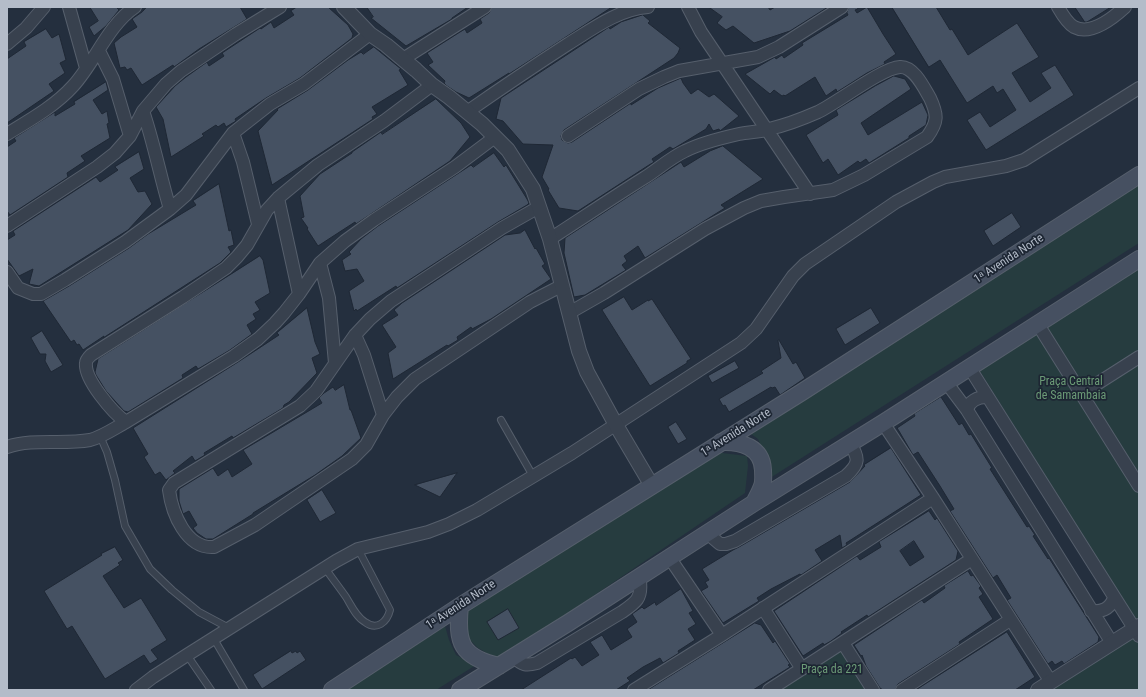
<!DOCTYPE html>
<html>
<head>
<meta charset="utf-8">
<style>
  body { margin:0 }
  #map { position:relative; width:1146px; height:697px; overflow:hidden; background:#242f3e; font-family:"Roboto Condensed",sans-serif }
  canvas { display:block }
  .frame { position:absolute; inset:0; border:8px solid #b4bcc9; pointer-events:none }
</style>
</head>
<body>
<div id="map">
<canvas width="1146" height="697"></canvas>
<div class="frame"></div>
</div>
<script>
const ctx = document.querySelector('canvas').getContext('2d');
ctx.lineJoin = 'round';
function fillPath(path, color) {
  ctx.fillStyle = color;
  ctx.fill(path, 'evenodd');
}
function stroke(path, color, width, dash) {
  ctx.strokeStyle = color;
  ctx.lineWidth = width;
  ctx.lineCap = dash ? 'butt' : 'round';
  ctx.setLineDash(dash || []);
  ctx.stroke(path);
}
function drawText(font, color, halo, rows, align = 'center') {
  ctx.font = font + ' "Roboto Condensed",sans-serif';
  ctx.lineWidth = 3.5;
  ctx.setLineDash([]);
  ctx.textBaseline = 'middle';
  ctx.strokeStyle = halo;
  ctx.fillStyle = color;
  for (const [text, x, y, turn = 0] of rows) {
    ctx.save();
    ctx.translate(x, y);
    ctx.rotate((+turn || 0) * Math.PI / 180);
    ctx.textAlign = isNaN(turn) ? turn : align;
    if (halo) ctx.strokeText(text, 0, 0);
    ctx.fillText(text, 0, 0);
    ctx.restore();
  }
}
fillPath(new Path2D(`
  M1139,185V243L767,480L766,458L758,439L747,431Z
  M1139,266V626L978,368Z
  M714,452L747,456L748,466L745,493L499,660L478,648L468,638L460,608Z
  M445,626L449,640L456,655L476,665L436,690H346Z
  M1139,630V690H1046Z
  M838,643L868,690H762Z`), '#263c3f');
const building = new Path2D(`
  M90,7H116L119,10L106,26L94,36L89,27L98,21Z
  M147,7H240L247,19L199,49L174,67L173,65L142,85L131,68L127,70L125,67L120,68L114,43L121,37L137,27L132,19L142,12Z
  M297,7H328L348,25L353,34L352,38L300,78L266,98L235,119L236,121L226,127L224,123L218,127L216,125L202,134L204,136L171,157L163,119L156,107L175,86L186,77L207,62L209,66L224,56L222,53L260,28L261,29L271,22L274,28L294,15L291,11Z
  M367,7H468L452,18V19L406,46L371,18L373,17Z
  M492,7H612L509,74V73L469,98L456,92L447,86L444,83L445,81L428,65L433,62L427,53L460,32L465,29L467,33L482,23L480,19L489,13Z
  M709,7H768L770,10L775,7H828L790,31L754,43L733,26L726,30L717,23L722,17Z
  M849,7H857L858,9L855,10L857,13L867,7L883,34L896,54L884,62L885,64L867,73L837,92L836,89L826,96L815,77L785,96L784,95L782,96L774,90L770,94L745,74L775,57L776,59L782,55L784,58L803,45L802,43L848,15L847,13Z
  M892,7H936L950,30L952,29L968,55L1017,23L1039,57L1012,73L1030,102L1051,88L1041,73L1055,65L1074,95L986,150L967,120L980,112L990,127L1016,110L1003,89L997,93L993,86L967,103L940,60L929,67Z
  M1075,7H1111L1087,22H1085Z
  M643,15L650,21L648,23L680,48L678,53L674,58L564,130L561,136L562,140L568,143L572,142L631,103V105L658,88L681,78L683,83L691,94L698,89L709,97L714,94L739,116L720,131L719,129L713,131L709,124L706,129L683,143L673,149L670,147L652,159L654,162L649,165L578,211L559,208L548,190L549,189L542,177L553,145L523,144L503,121L496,119L501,98L600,33L609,27L610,29L621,22Z
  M46,29L52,38L59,34L66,60L60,63L65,73L49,84L54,91L7,123V59L26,46L24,42Z
  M374,47L401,69L399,70L408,85L372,107L377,114L372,117L373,119L272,185L258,131L278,110L277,109L308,90L348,60L361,52L363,54Z
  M894,76L905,79L911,89L861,123L868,135L922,102L928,115L926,125L909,136V138L869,163L866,159L860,163L858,161L838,175L828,159L823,163L806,135L838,115L836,110L875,86Z
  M106,82L108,90L93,100L102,114L107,111L109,123L107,124L110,138L81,156L85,161L67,173L68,177L10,215L7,211V147L16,141L14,138L55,112V116L75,104L74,102Z
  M436,99L461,123L470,137L450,161L356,224L355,222L318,246L307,229L308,228L301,218L304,217L300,196L320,174L352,153V152L381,132L382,134Z
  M723,146L763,179L721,205L725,208L645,258L638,246L624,256L627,261L622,265L626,270L585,295L574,297L564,253L565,238L681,162L684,167L710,151Z
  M139,152L144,169L130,178L138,192L145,191L152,204L128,230L39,286L29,284L33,269L19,276L7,259V240L15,235L13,231L96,177L100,182L118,170L115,167Z
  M494,153L504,167L506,165L527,199L529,203L527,205L498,222L397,288L396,286L357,311L356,309L354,311L349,291L364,281L357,269L345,271L342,260L351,254L349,252L361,239L378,226L471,165L473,167Z
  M219,184L229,231L231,230L234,245L228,247L231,252L220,263L103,338L104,336L83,350L79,344L77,345L74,340L71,342L43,301L69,286L129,248L148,234L196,205L193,201Z
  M1012,213L1021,227L993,246L984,231Z
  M525,230L535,249L536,248L545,264L542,266L551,279L491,319L472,329L471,327L457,337L458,340L448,346L447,345L393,379L388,353L396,347L382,325L398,315L394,310L402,303L505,235L520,233Z
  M260,256L263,260L270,293L255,302L260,310L253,314L256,319L247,325L252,334L230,350L198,369L196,366L182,375L183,378L128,412L124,411L106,391L96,375L95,372L98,359Z
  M624,297L632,310L648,300V301L652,299L691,359L687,361V363L650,386L602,310Z
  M307,308L315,342L320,354L312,358L317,373L289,402L284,405L283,408L233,438L232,436L204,453L205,455L195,461L192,456L173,471L175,473L166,480L160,472L155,475L144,457L148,454L133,428L238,362L279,335L277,333Z
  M871,308L880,323L845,345L836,329Z
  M42,331L63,365L51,372L45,361L46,354H40L31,338Z
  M779,340L793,364L796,362L805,378L780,395L775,387L772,388L771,387L729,412L725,405L723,406L719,399L763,373L761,371L781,358L778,341Z
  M735,361L739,368L712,383L708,376Z
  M344,385L350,410H351L361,438L342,456L315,475L253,513V514L213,539H206L197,533L193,528L197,525L189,511L183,514L179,501V489L213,468L218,476L228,469L232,477L252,464L243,450L322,403L319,398L324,393L333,387L335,390Z
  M941,397L959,425L962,423L969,435L971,434L992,468L990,469L1027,527L1029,526L1035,535L1033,536L1048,559L1049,558L1099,637L1098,642L1064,664L1062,661L1055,665L1052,661L1048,664L1007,600L1011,598L997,575L993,578L950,511L954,509L940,486L918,452L913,455L899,431L897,428L915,416L914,414Z
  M676,422L687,439L678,444L668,427Z
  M891,448L921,495L846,543L847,545L842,548L840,535L815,550L822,561L801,575L800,574L771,589L757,598L759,601L723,623L701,591L708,587L705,582L709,580L702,569L733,550L739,547L850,482L865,466L864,465Z
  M457,473L440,497L415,485Z
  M322,490L336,513L320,522L307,500Z
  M929,511L935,520L937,518L958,551L956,560L868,617L867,615L841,632L842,633L831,641L824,645L823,643L803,656L774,611L857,556L860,560L881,547L879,542ZM914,541L924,557L910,566L900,551Z
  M115,547L123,560L118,563L120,565L103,576L124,608L141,598L167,640L151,650L158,659L150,664L144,655L105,679L72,626L67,629L44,591L102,555L101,554Z
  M968,571L971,576L973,575L981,586L979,588L983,594L979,597L993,619L959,642L960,644L898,684L895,690H883L880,688L866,666L862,655L861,656L854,645L922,600L924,603L945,588L944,586Z
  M681,589L693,611L689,613L696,624L688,629L695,640L678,651L679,653L663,663L660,658L643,667L627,678L630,681L616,690H521L571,658L572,659L575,657L582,666L599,655L590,642L602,635L611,650L632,637L627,629L637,622L632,614L642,607L644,609L655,602L656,605Z
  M508,609L519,628L498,640L487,622Z
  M755,623L761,625L773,643L775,641L790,664L788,665L790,667L753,690H648Z
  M1007,632L1035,677L1015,690H916Z
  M291,651L292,653L296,651L297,653L300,651L306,660L262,689L253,675Z`);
fillPath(building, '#455162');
stroke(building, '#1f2835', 1);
const service = new Path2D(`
  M501,420L533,476
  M100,436L107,452L115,480L125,526L150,569L172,590L199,612L229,628
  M325,568C332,578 339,587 346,597C351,605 356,617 365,622C377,631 387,622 390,610L358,549
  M214,639L244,690
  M187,655L211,690`);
const minor = new Path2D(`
  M69,7L86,68
  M688,7L701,32L810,194
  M1058,7C1062,14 1067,23 1074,27C1091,36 1113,18 1125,7
  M7,44L26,28L44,7
  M99,51L113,79L130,136
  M403,59L485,7
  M432,85L384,121L318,165L278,198L267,210L247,245L237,257L226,268L183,297L91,355C89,357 86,360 86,363C84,379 113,413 126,422L234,356L258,339L275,323L284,313L299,294L320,263L345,241L374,220L455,167L495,137
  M143,111C154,143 160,176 170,209
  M467,112C500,89 534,66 568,44C592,29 619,9 648,7
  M233,133L243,162L258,224
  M7,134C30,120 55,106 73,86C95,62 108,25 135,7
  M568,136L639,89L664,77L679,71L758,57L779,47L842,7
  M278,198L299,294
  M539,207L502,228L391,301L370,319L355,335L316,391L300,406L174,483L169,490C172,513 186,549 214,547L255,525L352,459L366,445L383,415L397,397L415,379L530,302L561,286
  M7,226L97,167L115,153L130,136L143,111L166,84L181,71L236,34L280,7
  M550,239C581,219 612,198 644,178C657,170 670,158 685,151C701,143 721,138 739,134C749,132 760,132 769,129C787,125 802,119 818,112C837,103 882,68 900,67C914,66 924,88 930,98C938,115 938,122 927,137L864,175L833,190L784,197L761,201L744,208L705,229L604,293L569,313
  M320,263L329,298L335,363
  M7,272L18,288L33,294H41L65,280L125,242L170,209L186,195L233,133L270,104L304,84L370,34
  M1037,323L1139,486
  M355,335L364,355L383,415
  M969,367L1139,636
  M946,382L967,410L1112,643
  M1081,394L1139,357
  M967,410C969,401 978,397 986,397
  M883,423L933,498L1051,682
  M7,447C34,438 62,445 90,440C102,437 115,428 126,422
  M707,533L720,544H726L735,541L846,476C860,463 859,459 850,443
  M669,557L722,635
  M763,608L802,669
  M1091,611C1102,612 1110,609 1114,598
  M843,643L873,690
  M514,657C522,665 526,666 537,663L622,612C635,603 642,599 640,582L637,579
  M136,690L153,677L187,655L336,561L358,549L428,532L449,524L477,510L572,453L741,343L756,329L793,276L805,264L896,202L933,182L945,177L1006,166L1024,160L1139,88
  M634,690L722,635L933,498
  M769,690L972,559
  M902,690L1010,620`);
const tertiary = new Path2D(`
  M344,7L370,34L386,45L416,70L432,85L449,97L482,124L508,150L533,189L550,239L579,351L587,372L616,425L652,486
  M1038,690L1139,626`);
const secondary = new Path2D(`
  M721,442C741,441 762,447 763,470C763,475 764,481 762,486C760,492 757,497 754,503
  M460,606C456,643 461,657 499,666
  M332,690L460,606L802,392L1139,175
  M460,690L568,623L754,503L883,423L1139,259`);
stroke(service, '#565f6c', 8);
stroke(minor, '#565f6c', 14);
stroke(tertiary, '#565f6c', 16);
stroke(secondary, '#565f6c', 18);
stroke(service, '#38414e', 6);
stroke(minor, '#38414e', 12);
stroke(tertiary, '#38414e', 14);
stroke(secondary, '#465061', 16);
drawText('12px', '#b4bcc9', '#1d2633', [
  ["1ᵃ Avenida Norte",1009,259,-33],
  ["1ᵃ Avenida Norte",736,433,-32],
  ["1ᵃ Avenida Norte",461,605,-33]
]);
drawText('12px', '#6b9a76', '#1d2633', [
  ["Praça Central",1071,382],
  ["de Samambaia",1071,396],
  ["Praça da 221",832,670]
]);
</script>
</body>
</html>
